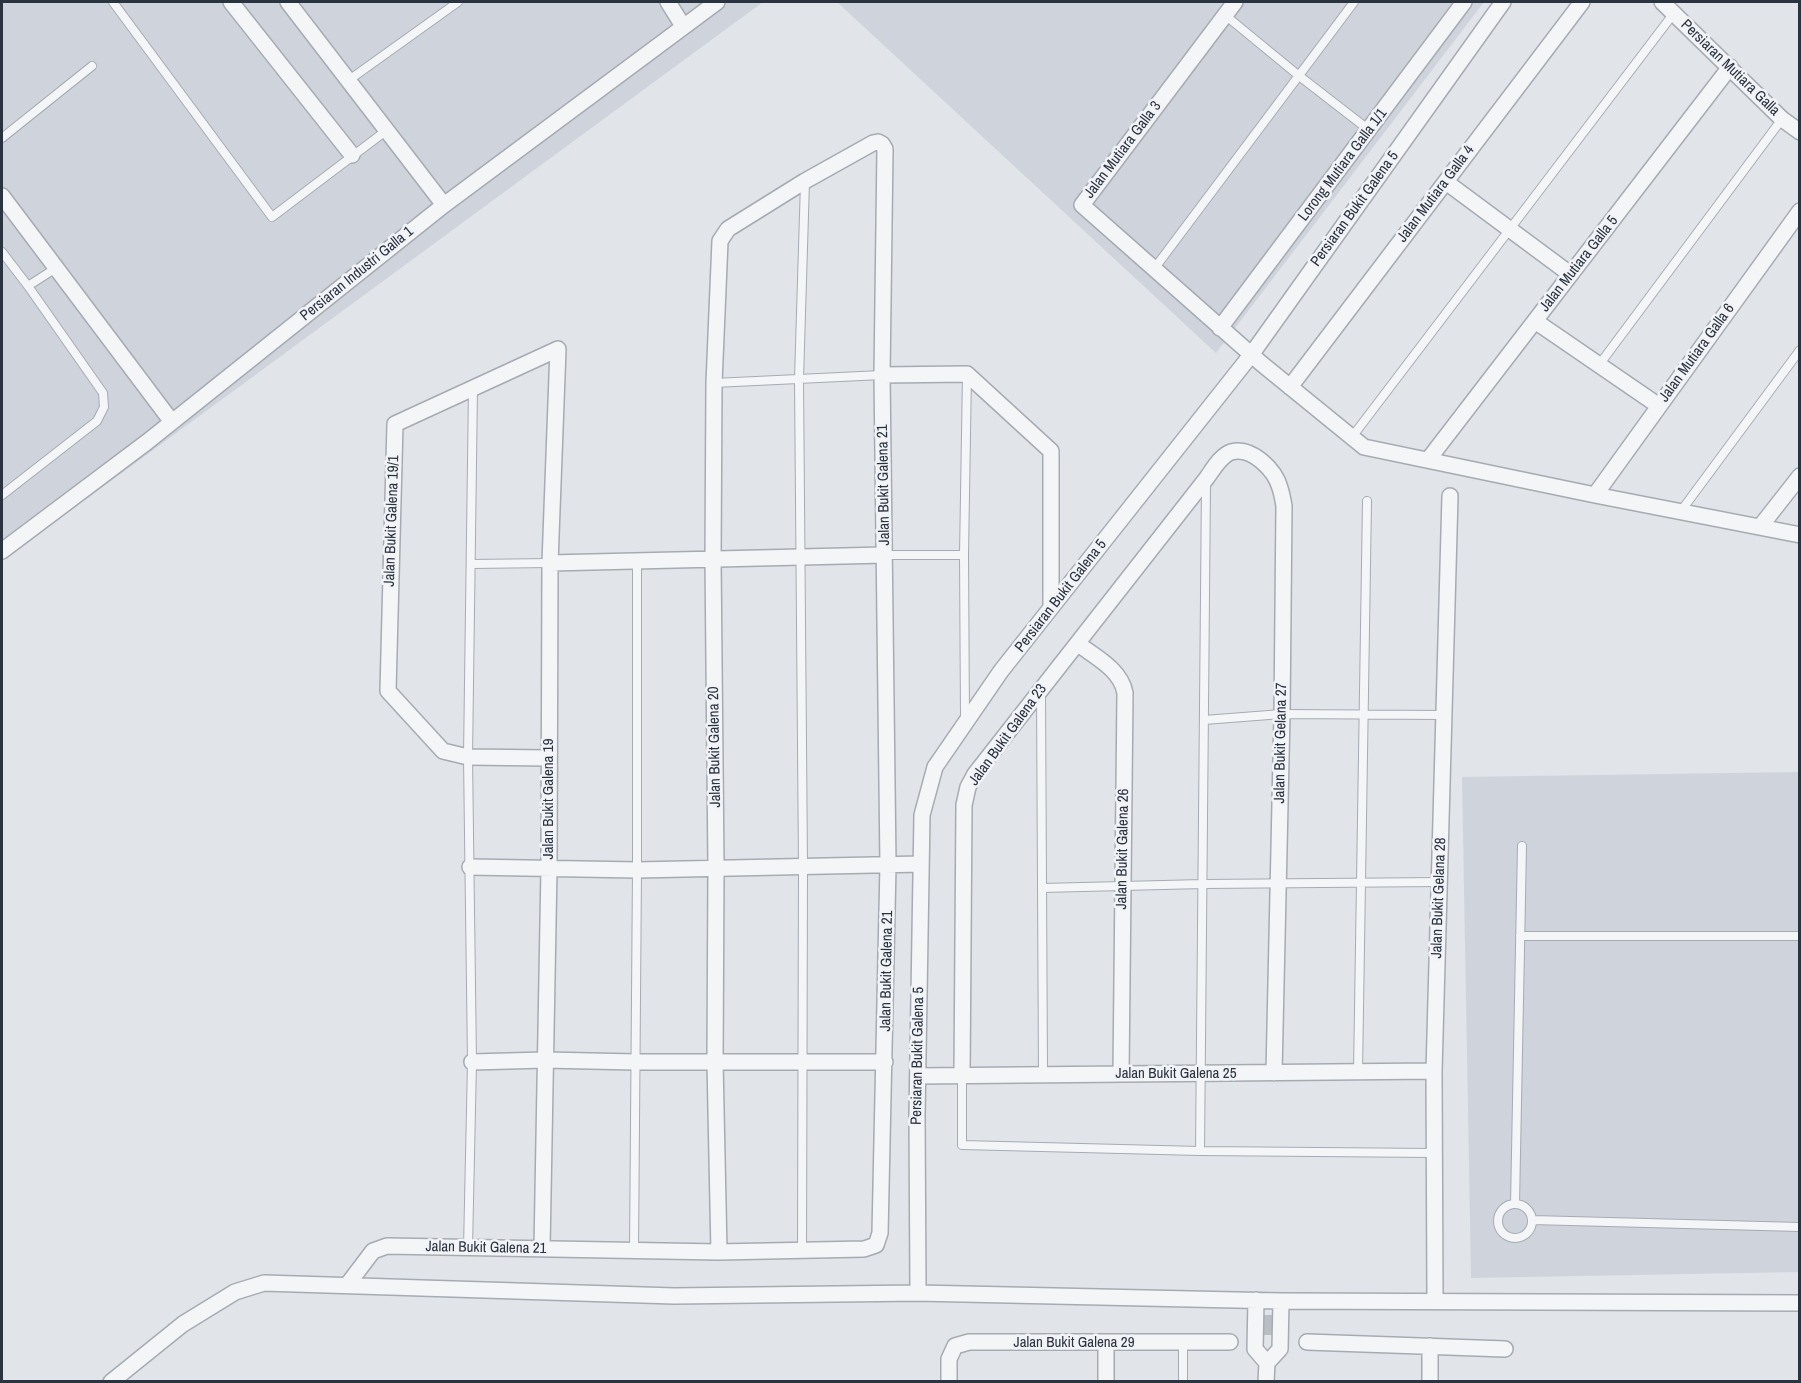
<!DOCTYPE html>
<html>
<head>
<meta charset="utf-8">
<style>
  body { margin:0 }
  #map { position:relative; width:1801px; height:1383px; overflow:hidden; background:#e1e4e9; font-family:"Archivo Narrow",sans-serif }
  canvas { display:block }
  .frame { position:absolute; inset:0; border:3px solid #2a3340; pointer-events:none }
</style>
</head>
<body>
<div id="map">
<canvas width="1801" height="1383"></canvas>
<div class="frame"></div>
</div>
<script>
const ctx = document.querySelector('canvas').getContext('2d');
ctx.lineJoin = 'round';
function fillPath(path, color) {
  ctx.fillStyle = color;
  ctx.fill(path, 'evenodd');
}
function stroke(path, color, width, dash) {
  ctx.strokeStyle = color;
  ctx.lineWidth = width;
  ctx.lineCap = dash ? 'butt' : 'round';
  ctx.setLineDash(dash || []);
  ctx.stroke(path);
}
function drawText(font, color, halo, rows, align = 'center') {
  ctx.font = font + ' "Archivo Narrow",sans-serif';
  ctx.lineWidth = 5;
  ctx.setLineDash([]);
  ctx.textBaseline = 'middle';
  ctx.strokeStyle = halo;
  ctx.fillStyle = color;
  for (const [text, x, y, turn = 0] of rows) {
    ctx.save();
    ctx.translate(x, y);
    ctx.rotate((+turn || 0) * Math.PI / 180);
    ctx.textAlign = isNaN(turn) ? turn : align;
    if (halo) ctx.strokeText(text, 0, 0);
    ctx.fillText(text, 0, 0);
    ctx.restore();
  }
}
fillPath(new Path2D(`
  M2,2H763L2,561Z
  M837,2H1484L1216,353Z
  M1799,772V1272L1471,1278L1462,777Z`), '#cfd3db');
fillPath(new Path2D(`
  M1263,1315H1275V1335H1263Z`), '#b9bec5');
const lane = new Path2D(`
  M113,2L272,217L387,130
  M1225,15L1298,75L1369,130
  M349,80L458,2
  M2,138L92,66
  M2,252L28,286
  M1154,269L1354,2
  M1599,365L1782,119
  M714,383L882,375
  M1352,437L1674,13
  M2,495L97,421L104,407L103,393L28,286L56,268
  M1681,511L1800,350
  M885,555H964
  M471,564L550,563
  M1041,694L1043,1075
  M965,719L964,555L967,374
  M1204,720L1282,714L1444,715
  M1042,888L1203,884L1440,882
  M1520,936H1800
  M1358,1072L1367,501
  M962,1076V1145L1200,1151L1434,1153
  M1200,1151L1206,484
  M1515,1204L1522,846
  M1498 1221a17 17 0 1 1 34 0a17 17 0 1 1-34 0Z
  M1532,1220L1800,1227
  M468,1248L472,1062L468,757L473,388
  M634,1251L637,870V561
  M802,1251L803,867L799,379L805,182
  M1183,1382V1343`);
const street = new Path2D(`
  M231,2L352,155
  M288,2L444,205
  M668,2L683,26
  M1235,2L1082,205L1262,364L1364,447L1595,495L1800,535
  M1662,2L1782,119L1800,132
  M1446,182L1570,274
  M2,196L172,422
  M1535,321L1659,406
  M1220,328L1464,2
  M882,375L967,374L1051,451V607
  M1290,387L1582,2
  M1428,460L1730,67
  M1595,495L1800,211
  M1760,527L1800,476
  M2,551L147,442L444,205L717,2
  M550,563L885,555
  M1078,644C1096,657 1121,670 1125,693L1121,1074
  M470,867L637,870L921,864
  M472,1062L545,1060L636,1062H885
  M962,1075L964,805L968,787L975,774L1206,479C1212,471 1220,456 1231,452C1252,446 1275,470 1280,488C1282,494 1283,500 1284,506L1282,714L1274,1073
  M918,1076L1434,1071
  M542,1248L549,868L550,563L558,349L395,424L388,691L443,751L468,757L548,758
  M348,1284L373,1251L387,1246L719,1252L864,1249L876,1245L880,1233L888,865L882,375L885,149L882,144L878,142L873,143L805,181L728,229L720,241L714,383L713,559L716,868L715,1062L719,1252
  M918,1293L917,1115L922,815L935,767L1001,671L1251,355L1503,2
  M1256,1300L1255,1349L1267,1363L1266,1382
  M1435,1301L1434,1071L1450,496
  M1307,1342L1505,1349
  M1267,1363L1280,1349L1281,1301
  M111,1382L183,1324L235,1292L264,1283L674,1296L918,1293L1281,1301L1800,1303
  M949,1382V1359L955,1346L969,1342H1230
  M1106,1382V1343
  M1430,1382V1346`);
stroke(lane, '#a6abb3', 10);
stroke(street, '#a6abb3', 18);
stroke(lane, '#f4f5f7', 8);
stroke(street, '#f4f5f7', 15);
drawText('15px', '#2a3340', '#f1f3f6', [
  ["Persiaran Mutiara Galla",1730,68,44],
  ["Jalan Mutiara Galla 3",1123,150,-53],
  ["Lorong Mutiara Galla 1/1",1343,165,-53],
  ["Jalan Mutiara Galla 4",1436,194,-53],
  ["Persiaran Bukit Galena 5",1355,209,-54],
  ["Jalan Mutiara Galla 5",1579,264,-52],
  ["Persiaran Industri Galla 1",357,274,-39],
  ["Jalan Mutiara Galla 6",1697,353,-54],
  ["Jalan Bukit Galena 21",884,485,-91],
  ["Jalan Bukit Galena 19/1",392,521,-88],
  ["Persiaran Bukit Galena 5",1061,596,-52],
  ["Jalan Bukit Galena 23",1008,735,-54],
  ["Jalan Bukit Gelana 27",1281,743,-89],
  ["Jalan Bukit Galena 20",715,747,-91],
  ["Jalan Bukit Galena 19",549,799,-90],
  ["Jalan Bukit Galena 26",1123,849,-89],
  ["Jalan Bukit Gelana 28",1439,898,-88],
  ["Jalan Bukit Galena 21",887,971,-89],
  ["Persiaran Bukit Galena 5",918,1056,-89],
  ["Jalan Bukit Galena 25",1176,1074],
  ["Jalan Bukit Galena 21",486,1248,1],
  ["Jalan Bukit Galena 29",1074,1343]
]);
</script>
</body>
</html>
